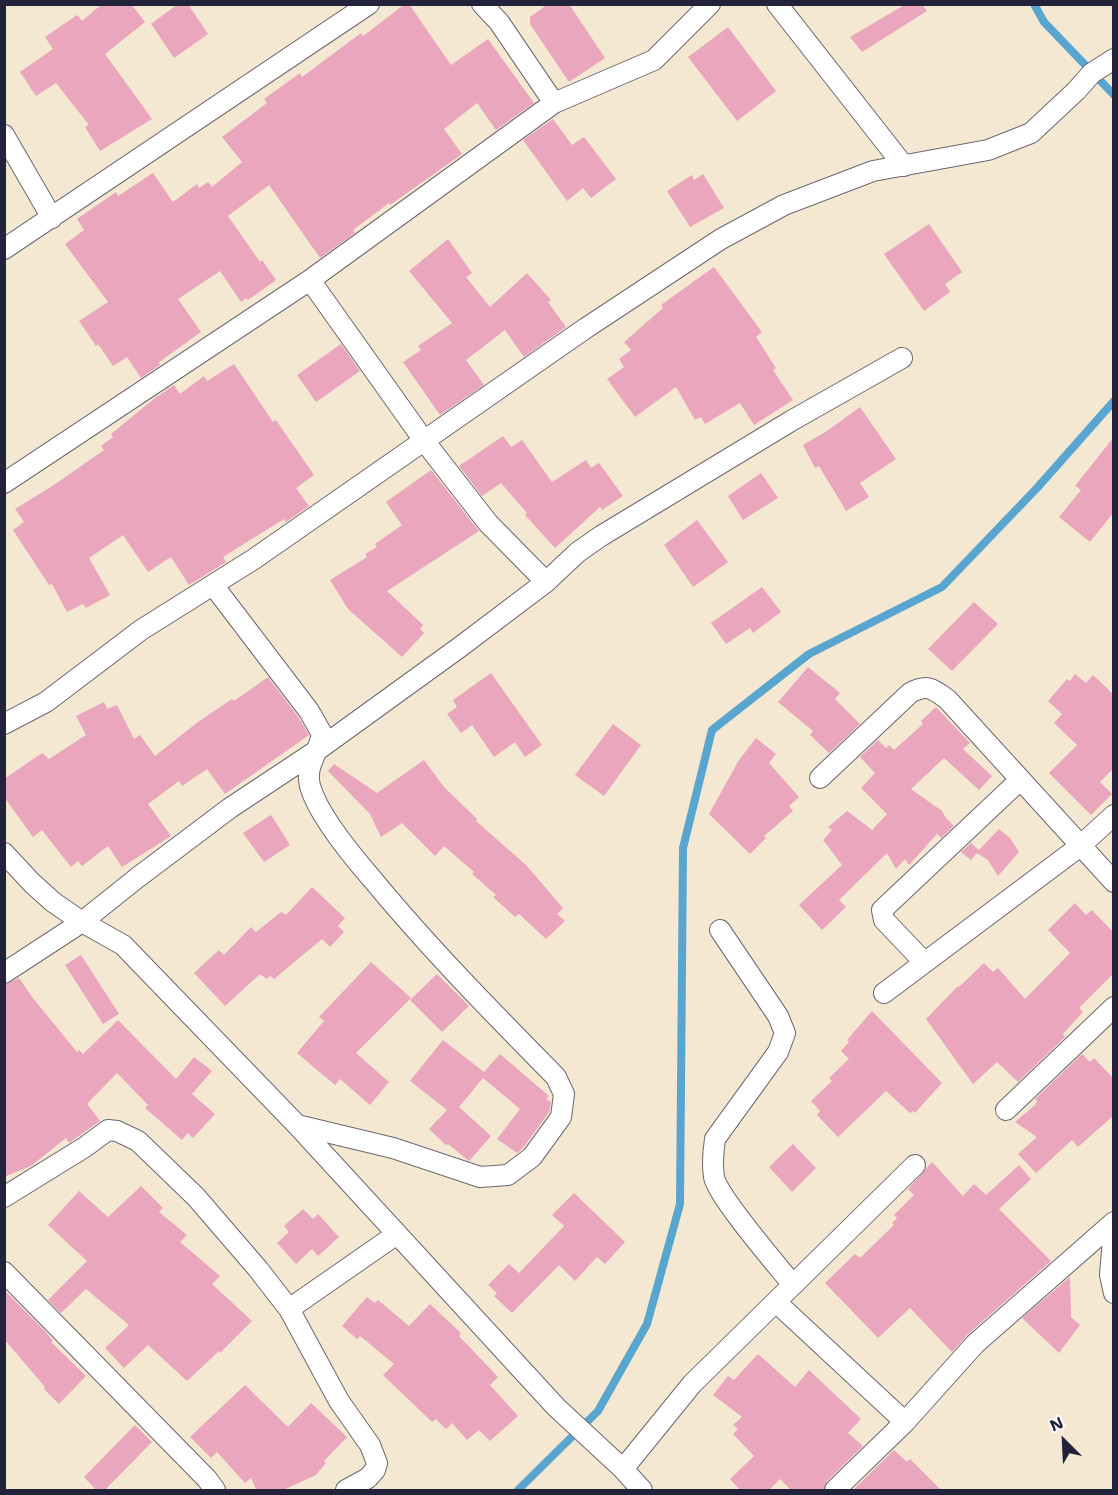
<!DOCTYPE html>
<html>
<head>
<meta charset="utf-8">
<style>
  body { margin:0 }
  #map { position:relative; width:1118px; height:1495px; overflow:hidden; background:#f5e8d2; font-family:"Shantell Sans",sans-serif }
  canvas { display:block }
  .frame { position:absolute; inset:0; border:6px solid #22223b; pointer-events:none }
  .north { position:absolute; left:1034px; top:1411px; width:60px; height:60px; -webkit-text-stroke:4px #fff; paint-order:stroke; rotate:336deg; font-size:16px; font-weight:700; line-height:24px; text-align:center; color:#22223b }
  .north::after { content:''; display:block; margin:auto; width:21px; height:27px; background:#22223b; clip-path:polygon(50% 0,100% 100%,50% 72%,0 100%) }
</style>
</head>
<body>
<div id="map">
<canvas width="1118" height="1495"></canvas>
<div class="frame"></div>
<div class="north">N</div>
</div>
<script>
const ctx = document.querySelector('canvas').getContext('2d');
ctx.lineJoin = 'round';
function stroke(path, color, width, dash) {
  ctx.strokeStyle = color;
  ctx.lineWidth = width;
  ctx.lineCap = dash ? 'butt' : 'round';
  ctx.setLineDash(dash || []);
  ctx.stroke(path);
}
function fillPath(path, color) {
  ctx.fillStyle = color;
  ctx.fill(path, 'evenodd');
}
stroke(new Path2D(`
  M1034,4L1044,22L1114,95
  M518,1490L598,1411L647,1324L680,1204L683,848L712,730L809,654L942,587L1037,488L1114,401`), '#58a5d0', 8);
fillPath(new Path2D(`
  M102,4H131L145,22L105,54L152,119L100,151L85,127L89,125L56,83L36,96L20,72L53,49L45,37L77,15L82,21Z
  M178,4H188L208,34L174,58L151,24Z
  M405,4H409L451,65L488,39L534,103L496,130L477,103L444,129L462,154L390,205L389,203L353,230L355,233L320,258L269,185L228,216L260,262L262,260L276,280L248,300L246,298L241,302L220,271L178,299L201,332L159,362L160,365L141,378L127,357L113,366L98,344L96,346L79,321L108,302L65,244L84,230L77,219L116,192L118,196L153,173L173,202L197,184L199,188L208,182L212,187L242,162L222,137L267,103L264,99L300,73L302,77L361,33L363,36Z
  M548,4H569L605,58L569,82L530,24V17Z
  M906,4H922L927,11L862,52L850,37Z
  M728,27L776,91L737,121L688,57Z
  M553,119L572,145L584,137L616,179L591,198L583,188L567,201L523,140Z
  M703,174L724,208L690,227L667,191L692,175L694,180Z
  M929,224L962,272L945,284L950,292L924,311L884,254Z
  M448,239L472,273L466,277L490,307L527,273L551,300L548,302L566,327L524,357L505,330L466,360L484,385L440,415L403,362L421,350L418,346L452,323L409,271Z
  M714,267L762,332L756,337L776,368L773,370L793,400L754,425L740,403L705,424L701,417L695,420L676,387L635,417L607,379L624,367L619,359L631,350L624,342L663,308L661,305Z
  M341,344L360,371L316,402L297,375Z
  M234,364L273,422L276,420L314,475L296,488L309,506L286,522L284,519L223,557L226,562L189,585L171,557L148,572L123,535L89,558L110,595L86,608L83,604L67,612L52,584L49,585L13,530L24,522L15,509L54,485L104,450L101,446L113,437L111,434L155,398L174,385L180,394L204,376L207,381Z
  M860,407L896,459L860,483L869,497L846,511L819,466L815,468L803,445L827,431Z
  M503,436L511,447L522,440L552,482L586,460L591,468L599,463L623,496L602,510L600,507L555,548L525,515L527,513L501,483L482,496L459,466Z
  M1113,438V513L1090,542L1059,517L1081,490L1075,486Z
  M431,470L479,531L387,591L423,625L420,629L424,633L402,657L348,609L330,580L367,557L365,554L377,547L375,544L402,525L386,502Z
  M761,473L778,498L743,520L728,496Z
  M697,520L728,562L693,587L664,545Z
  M762,587L781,612L753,633L750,628L726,644L711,623Z
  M974,602L998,624L952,671L928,649Z
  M808,667L840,693L835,699L860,724L829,753L810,735L813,731L778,702Z
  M491,673L542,745L525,757L515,742L494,757L472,725L461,733L447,714L457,707L453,700Z
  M1075,674L1086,683L1093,675L1113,694V769L1100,782L1112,794L1091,815L1049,773L1077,745L1054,723L1062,714L1048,701L1067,679L1070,681Z
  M268,677L299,718L309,735L225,794L207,769L182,786L179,781L148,804L171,836L122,867L108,846L82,866L78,861L71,867L42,830L33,837L4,797V779L42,753L49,759L86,735L76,716L104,702L107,709L117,705L134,739L140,735L155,756L198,722L232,699L234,701Z
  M936,707L970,743L963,749L992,776L979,790L944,758L911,789L942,811L946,818L954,826L941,838L937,834L909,865L905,859L896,869L887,853L839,900L846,907L822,930L799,905L842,865L823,840L832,830L828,827L847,811L872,830L887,814L861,788L875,773L860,757L878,740L886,748L889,745L894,750L923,724L921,721Z
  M613,724L641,745L604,796L575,775Z
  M756,738L776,754L769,763L799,797L789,806L793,811L764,836L766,838L750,854L709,814L739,760Z
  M424,760L444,787L477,819L476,821L526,865L563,908L557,914L565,921L546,939L519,914L515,917L493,897L496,895L472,874L474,872L444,846L435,856L402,823L381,837L370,814L328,771L334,764L377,793Z
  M271,815L290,845L264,862L243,833Z
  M999,829L1010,838L1019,852L998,876L988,860L977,853L971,860L961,852L971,843L979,850Z
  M312,887L345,918L338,926L344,932L330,947L322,939L274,979L270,976L267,979L260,974L225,1006L194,973L219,950L224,955L251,927L256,932L281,912L286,915Z
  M1075,903L1086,915L1092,910L1113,932V974L1079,1008L1083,1012L1063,1034L1065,1037L1018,1082L997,1062L973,1084L926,1019L958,986L959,987L984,963L993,972L998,968L1025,999L1070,953L1048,930Z
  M81,955L119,1014L103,1024L65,965Z
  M371,962L411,998L356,1053L389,1082L370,1105L340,1079L335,1085L297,1053L324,1021L319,1017Z
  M437,974L469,1006L442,1032L410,1000Z
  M19,978L32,997L77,1052L79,1050L83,1054L118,1020L176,1079L194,1057L212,1071L192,1094L215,1114L193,1138L188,1133L182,1140L145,1108L148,1105L117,1073L87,1104L100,1121L69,1143L66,1138L31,1166L4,1177V985Z
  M872,1011L942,1083L915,1113L913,1111L910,1113L886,1091L838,1137L817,1115L820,1111L811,1101L832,1081L829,1078L849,1059L841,1051L849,1042L847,1040Z
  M443,1040L484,1072L500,1054L549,1096L546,1099L551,1102L549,1112L523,1148L517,1153L497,1139L520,1109L483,1078L459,1107L491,1136L469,1161L448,1144L446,1145L429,1129L447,1110L410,1081Z
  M1082,1054L1090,1062L1094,1058L1113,1078V1116L1078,1147L1072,1140L1036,1173L1018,1154L1037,1137L1015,1122L1035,1105L1037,1101L1035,1099Z
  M793,1144L816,1168L792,1192L769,1167Z
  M932,1162L963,1196L974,1184L986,1195L1019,1165L1031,1179L999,1209L1051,1261L967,1335L952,1352L910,1308L878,1338L825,1283L855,1254L860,1258L894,1225L892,1223L897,1218L894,1215L914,1195L908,1189Z
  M141,1186L163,1208L159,1212L187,1235L180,1242L220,1276L212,1284L252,1321L220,1353L219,1351L187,1381L148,1345L124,1368L105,1348L129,1325L86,1289L61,1313L48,1300L87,1261L48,1225L79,1191L108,1217Z
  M574,1193L625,1242L605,1264L597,1257L575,1281L559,1265L512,1313L494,1296L497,1293L488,1285L509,1264L519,1273L564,1226L552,1215Z
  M303,1209L313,1219L318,1214L339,1237L318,1256L312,1249L296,1264L277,1243L289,1232L284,1226Z
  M1070,1277L1071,1317L1080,1325L1059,1353L1022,1318Z
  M4,1290L44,1330L53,1341L51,1342L86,1376L59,1404L44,1389L45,1387L4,1339Z
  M367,1297L375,1303L378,1300L409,1326L430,1304L461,1333L459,1336L498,1377L490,1385L518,1416L490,1441L479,1430L467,1440L452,1423L446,1429L436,1419L432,1422L383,1375L394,1364L360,1336L357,1339L342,1326Z
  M758,1354L795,1387L809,1370L861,1419L848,1433L863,1446L827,1481L823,1491H792L780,1479L768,1491H741L730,1479L754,1456L733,1434L738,1429L733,1425L742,1417L713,1395L728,1376L734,1380Z
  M245,1385L288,1427L311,1403L347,1437L324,1461L326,1463L316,1475L281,1491H257L251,1478L245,1483L217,1452L211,1458L190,1437Z
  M135,1425L152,1442L104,1491H97L84,1477Z
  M894,1450L907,1462L910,1459L942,1491H852Z`), '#e9a6bc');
const street = new Path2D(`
  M482,4L499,22L554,103
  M777,4L904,166
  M4,135L52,218
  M4,249L369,4
  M310,280L425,442L488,523L546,582
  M4,483L310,280L554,103L654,60L710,4
  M213,585L309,711L322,734C318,755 305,765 310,786C318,815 353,857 373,880C430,949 493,1013 556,1077L564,1094L561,1117L532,1157L508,1175L480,1177L393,1148L297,1125
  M4,724L46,702L141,630L254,559L586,328L721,239L784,205L873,171L988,150L1031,133L1076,91L1092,73L1114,59
  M820,778L910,693C927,684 932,688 947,699L1114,882
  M4,853L32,883L53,902L82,922L123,945L297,1125L556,1407L623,1469L642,1490
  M720,930L778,1016L785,1033L778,1052L715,1139C713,1152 712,1164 714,1177C718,1197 777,1265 793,1285
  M924,962L884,920L882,910L1020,780
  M4,973L82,922L137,878L230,808L319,749L460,647L546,582L578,552L601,536L791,421L902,358
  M884,993L1079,847L1114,815
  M1006,1110L1114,1007
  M4,1197L85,1147L108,1130L117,1131L138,1141L196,1197L258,1269L289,1309L339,1401L370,1445L377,1463L375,1470L368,1478L346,1490
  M1114,1226L1110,1275L1114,1293
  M4,1272L207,1479L215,1490
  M777,1303L905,1422
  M289,1309L397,1234
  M623,1469L692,1384L915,1165
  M835,1490L905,1422L975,1344L1114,1222`);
stroke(street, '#6c6770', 22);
stroke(street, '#fff', 20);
</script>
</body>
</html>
